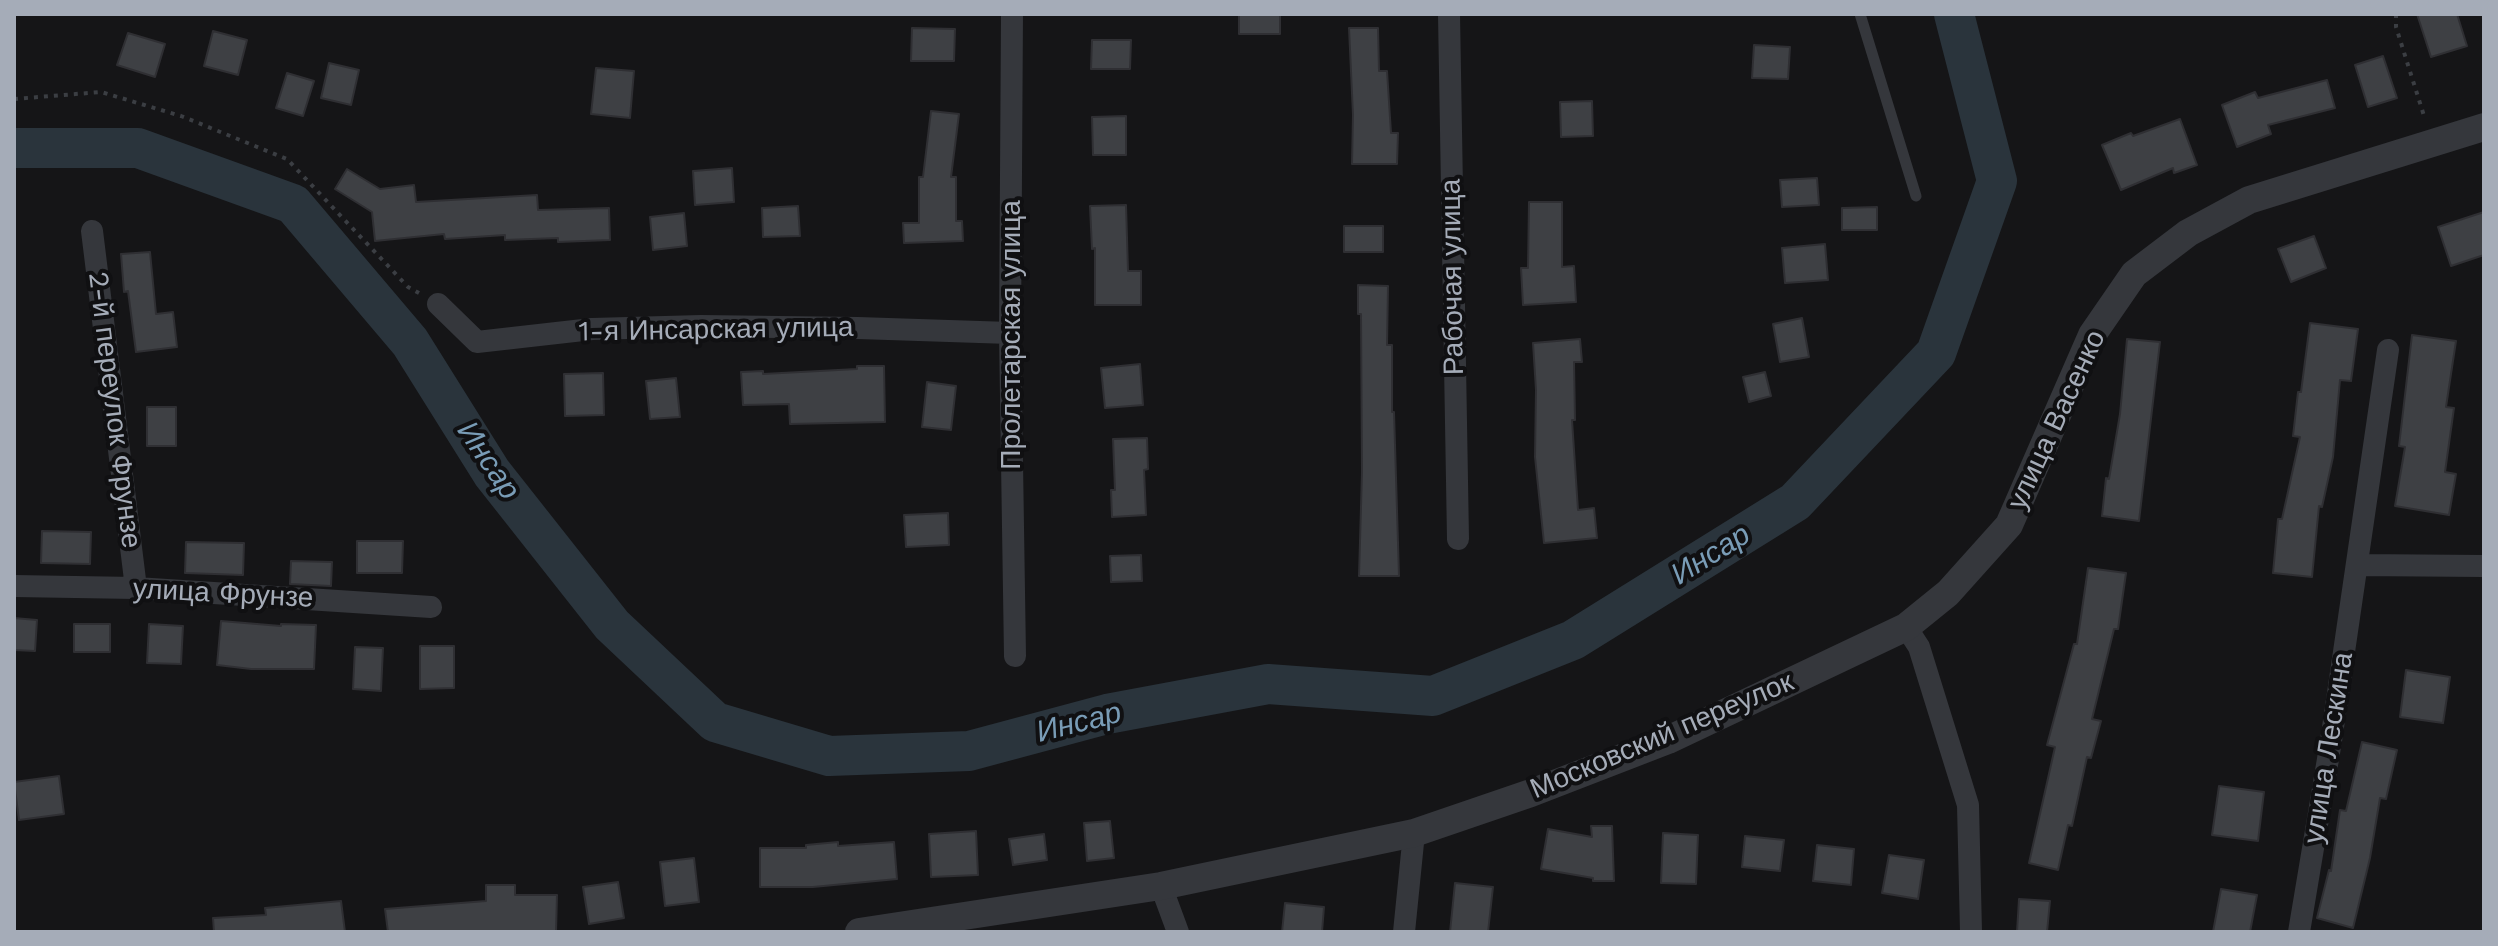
<!DOCTYPE html>
<html>
<head>
<meta charset="utf-8">
<style>
  body { margin:0 }
  #map { position:relative; width:2498px; height:946px; overflow:hidden; background:#151517; font-family:"Work Sans",sans-serif }
  canvas { display:block }
  .frame { position:absolute; inset:0; border:16px solid #a5acb8; pointer-events:none }
</style>
</head>
<body>
<div id="map">
<canvas width="2498" height="946"></canvas>
<div class="frame"></div>
</div>
<script>
const ctx = document.querySelector('canvas').getContext('2d');
ctx.lineJoin = 'round';
function stroke(path, color, width, dash) {
  ctx.strokeStyle = color;
  ctx.lineWidth = width;
  ctx.lineCap = dash ? 'butt' : 'round';
  ctx.setLineDash(dash || []);
  ctx.stroke(path);
}
function fillPath(path, color) {
  ctx.fillStyle = color;
  ctx.fill(path, 'evenodd');
}
function drawText(font, color, halo, rows, align = 'center') {
  ctx.font = font + ' "Work Sans",sans-serif';
  ctx.lineWidth = 8;
  ctx.setLineDash([]);
  ctx.textBaseline = 'middle';
  ctx.strokeStyle = halo;
  ctx.fillStyle = color;
  for (const [text, x, y, turn = 0] of rows) {
    ctx.save();
    ctx.translate(x, y);
    ctx.rotate((+turn || 0) * Math.PI / 180);
    ctx.textAlign = isNaN(turn) ? turn : align;
    if (halo) ctx.strokeText(text, 0, 0);
    ctx.fillText(text, 0, 0);
    ctx.restore();
  }
}
stroke(new Path2D(`
  M14,148H138L293,204L410,342L492,473L612,625L715,722L829,756L969,751L1107,714L1268,684L1433,696L1573,640L1795,502L1936,353L1997,181L1954,14`), '#2a343c', 40);
const building = new Path2D(`
  M1239,14H1280V34H1239Z
  M2417,14H2457L2467,46L2431,57Z
  M912,28L955,29L954,61H911Z
  M1349,28H1378L1379,71H1387L1391,133H1398L1397,164H1352L1353,115Z
  M213,31L247,40L238,75L204,66Z
  M128,33L165,44L155,77L117,65Z
  M1092,40H1131L1130,69H1091Z
  M1754,45L1790,47L1788,79L1752,78Z
  M2383,56L2397,98L2368,107L2355,65Z
  M329,63L359,70L351,105L321,98Z
  M596,68L634,71L630,118L591,114Z
  M287,73L314,81L303,116L276,108Z
  M2327,80L2335,108L2268,125L2271,134L2237,147L2222,105L2255,92L2258,98Z
  M1592,101L1593,136L1561,137L1560,102Z
  M931,111L959,114L951,177H956V221H962L963,241L904,243L903,223H919V177H923Z
  M1126,116V155H1093L1092,117Z
  M2180,119L2197,165L2174,173L2173,168L2121,190L2102,145L2131,133L2133,136Z
  M732,168L734,202L695,205L693,171Z
  M347,169L380,189L414,185L416,202L537,195L538,210L609,208L610,240L558,242V238L505,240V235L445,239L444,234L375,241L372,212L335,189Z
  M1817,178L1819,205L1782,207L1780,180Z
  M1529,202H1562V267L1574,266L1576,302L1523,305L1521,268H1528Z
  M1126,205L1128,271H1141V305H1095V248L1092,249L1090,206Z
  M798,206L800,236L763,237L762,208Z
  M1877,207V230H1842V208Z
  M2484,212V255L2451,266L2438,227Z
  M684,213L687,246L653,250L650,217Z
  M1344,226H1383V252H1344Z
  M2314,236L2326,268L2291,282L2278,249Z
  M1825,244L1828,280L1785,283L1782,248Z
  M150,252L156,314L173,312L177,347L136,352L128,291L124,292L121,254Z
  M1358,285L1388,286L1387,345H1392V412H1394L1399,576H1359L1362,472L1361,314H1358Z
  M1802,318L1809,357L1780,362L1773,324Z
  M2310,323L2358,329L2351,381L2340,380L2333,457L2322,507L2319,506L2312,577L2273,573L2278,519H2282L2300,437L2293,436L2298,392H2301Z
  M2412,335L2456,341L2446,407L2454,408L2445,472L2456,474L2449,515L2395,506L2405,447L2399,446Z
  M1580,339L1582,362H1574L1575,420H1572L1578,510L1594,508L1597,538L1544,543L1535,457L1536,390L1533,343Z
  M2127,339L2160,342L2139,521L2102,516L2106,478L2109,479L2120,414Z
  M1140,364L1143,405L1105,408L1101,368Z
  M857,366H884L885,422L790,424L789,404L743,405L741,372L763,371V374L857,369Z
  M1765,372L1771,396L1749,402L1743,377Z
  M603,373L604,415L565,416L564,374Z
  M676,378L680,417L650,419L646,381Z
  M927,382L956,386L951,430L922,427Z
  M147,407H176V446H147Z
  M1147,438L1148,469L1144,470L1146,515L1112,517L1111,490H1115L1113,439Z
  M948,513L949,545L906,547L904,515Z
  M42,531L91,532L90,564L41,563Z
  M357,541H403L402,573H357Z
  M186,542L244,543L243,575L185,573Z
  M1141,555L1142,581L1111,582L1110,556Z
  M291,561L332,562L331,586L290,584Z
  M2088,568L2126,573L2118,629H2114L2092,719L2101,721L2091,758L2087,757L2072,826L2068,825L2058,870L2029,863L2055,747L2047,745L2074,644H2077Z
  M14,618L37,620L35,651L14,650Z
  M221,621L281,626V624L316,625L314,669H251L217,665Z
  M74,624H110V652H74Z
  M149,624L183,626L181,664L147,663Z
  M420,646H454V688L420,689Z
  M355,647L383,648L381,691L353,689Z
  M2406,670L2450,677L2443,723L2400,717Z
  M2362,742L2397,750L2386,799L2380,798L2370,858L2353,928L2317,918L2329,870L2331,871L2340,810L2346,811Z
  M59,776L64,814L19,820L14,782Z
  M2219,786L2264,792L2258,841L2212,835Z
  M1110,821L1114,858L1087,861L1084,823Z
  M1591,826H1612L1614,881H1593V878L1541,869L1548,829L1592,837Z
  M976,831L978,875L931,877L929,834Z
  M1663,833L1698,835L1696,884L1661,883Z
  M1044,834L1047,860L1013,865L1009,839Z
  M1745,836L1784,840L1780,871L1742,867Z
  M838,842V846L894,842L897,879L813,887H760V848H806V845Z
  M1817,845L1854,849L1851,885L1813,881Z
  M1889,855L1924,860L1918,899L1882,893Z
  M694,858L699,902L665,906L660,862Z
  M618,882L624,918L589,924L583,887Z
  M1455,883L1493,887L1488,932H1450Z
  M486,885H515V895H557L556,932H388L385,909L486,901Z
  M2221,889L2257,895L2250,932H2213Z
  M2019,899L2050,901L2047,932H2017Z
  M341,901L345,932H214L213,918L266,915L265,908Z
  M1285,903L1324,907L1322,932H1282Z`);
fillPath(building, '#3e4044');
stroke(building, '#2f2f33', 2);
stroke(new Path2D(`
  M2396,14V27L2425,119
  M14,99L101,92L181,116L287,159L408,287L419,293`), '#3b3e43', 4, [4, 6]);
stroke(new Path2D(`
  M1860,14L1916,196`), '#35373c', 11);
stroke(new Path2D(`
  M1012,14L1010,333L1015,656
  M1449,14L1458,539
  M92,231L136,588
  M438,304L477,342L592,329L701,326L858,328L1010,333
  M2357,565L2484,566
  M14,586L136,588L431,607
  M1906,627L1919,647L1968,805L1971,932
  M1161,886L1178,932
  M1404,932L1414,833
  M2299,932L2331,741L2388,350`), '#35373c', 22);
stroke(new Path2D(`
  M859,932L1161,886L1414,833L1531,793L1668,740L1906,627L1948,593L2009,525L2092,335L2134,274L2188,233L2249,200L2484,127`), '#35373c', 28);
drawText('28px', '#a5acb8', '#101012', [
  ["Рабочая улица",1453,277,-91],
  ["1-я Инсарская улица",716,330,-1],
  ["Пролетарская улица",1012,335,-90],
  ["2-й переулок Фрунзе",114,410,83],
  ["улица Васенко",2057,420,-65],
  ["улица Фрунзе",223,594,3],
  ["Московский переулок",1662,736,-23],
  ["улица Лескина",2329,748,-81]
]);
drawText('italic 30px', '#799cb6', '#101012', [
  ["Инсар",488,461,56],
  ["Инсар",1711,555,-32],
  ["Инсар",1079,723,-14]
]);
</script>
</body>
</html>
